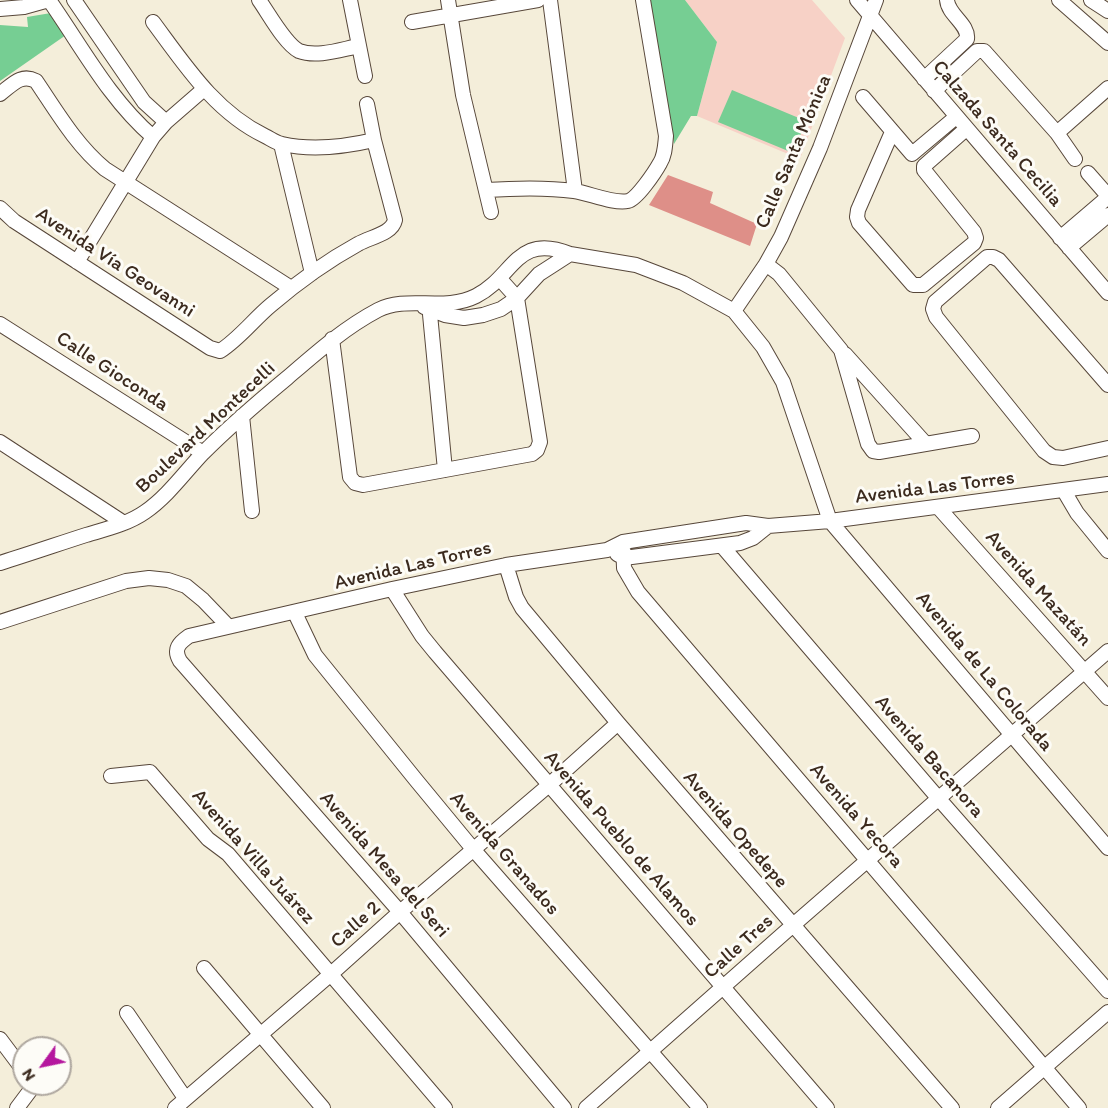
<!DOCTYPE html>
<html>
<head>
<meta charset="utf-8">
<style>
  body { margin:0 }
  #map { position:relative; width:1108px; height:1108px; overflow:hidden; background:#f4eeda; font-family:Itim,sans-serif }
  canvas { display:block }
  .north { position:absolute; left:12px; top:1036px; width:60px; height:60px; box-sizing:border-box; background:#fdfcf7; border:2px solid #afa8a0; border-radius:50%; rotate:237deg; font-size:16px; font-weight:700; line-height:24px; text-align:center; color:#3b2a1e }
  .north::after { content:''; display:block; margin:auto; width:21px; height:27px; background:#b5179e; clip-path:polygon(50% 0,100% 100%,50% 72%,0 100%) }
</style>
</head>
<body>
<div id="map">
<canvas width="1108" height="1108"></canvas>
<div class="north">N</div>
</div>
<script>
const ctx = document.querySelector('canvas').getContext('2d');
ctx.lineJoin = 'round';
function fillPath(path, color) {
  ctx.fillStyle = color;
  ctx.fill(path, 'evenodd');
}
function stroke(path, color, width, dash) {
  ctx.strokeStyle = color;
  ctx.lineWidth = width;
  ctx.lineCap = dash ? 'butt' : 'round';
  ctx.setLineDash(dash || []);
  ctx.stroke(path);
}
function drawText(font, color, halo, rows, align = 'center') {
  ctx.font = font + ' Itim,sans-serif';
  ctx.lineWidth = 6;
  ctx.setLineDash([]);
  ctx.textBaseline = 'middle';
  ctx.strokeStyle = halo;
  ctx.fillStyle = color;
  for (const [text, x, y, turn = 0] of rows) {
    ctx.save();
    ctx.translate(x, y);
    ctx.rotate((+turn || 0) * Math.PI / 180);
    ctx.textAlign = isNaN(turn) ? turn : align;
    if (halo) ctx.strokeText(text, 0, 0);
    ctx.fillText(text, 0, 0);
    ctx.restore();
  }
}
fillPath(new Path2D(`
  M685,0H812L845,38L800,159L697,116L717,42Z`), '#f7d1c6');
fillPath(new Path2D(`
  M649,0H685L717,42L697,116H691L674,144Z
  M51,13L66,35L0,81V25L28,27L27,17Z
  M732,90L806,121L793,153L718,122Z`), '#76ce93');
fillPath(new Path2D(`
  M668,175L713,192L710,203L757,224L750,246L649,205Z`), '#de8f88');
const street = new Path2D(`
  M49,0C82,47 109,99 153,137
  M74,0L144,102L166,122
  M259,0C269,14 285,44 299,51C317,58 342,49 359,46
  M350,0L365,76
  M448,0L463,95L491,212
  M550,0L575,191
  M857,0L1108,293
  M1059,0L1108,43
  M1091,0L1108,11
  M0,9L24,7L49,0
  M153,22C185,65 215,112 265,136C271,139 276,143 282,144C313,151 344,147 374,140
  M412,22L538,0
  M924,79L967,39C969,24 948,15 947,0
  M934,91L977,51H984L1057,133L1075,159
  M0,94C12,85 21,73 36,81C57,112 76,145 105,169L291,288
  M863,97L912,154L956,117
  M892,132L858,210L857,217L859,223L913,285H923L974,243L976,238L974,232L924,170V166L966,129
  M1057,133L1108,88
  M281,144L312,273
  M1088,173L1108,196
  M486,190C516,188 545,187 574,191C589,193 613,204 628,201C637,199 655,172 660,163C665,155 665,146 666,136L643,0
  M0,208L14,221L210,348L220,351C239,339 254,319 271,305C298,282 327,261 358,244C370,237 392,234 395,220L374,140L367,104
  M1060,238L1108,197
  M1069,248L1108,215
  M77,262L153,137L166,122L204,89
  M766,264L779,274L841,350L868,444L873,451L879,452L972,436
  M429,304L445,470
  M424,307L445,315L464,318L483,315L501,309L517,298L539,274L570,254
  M734,311L766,264L781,237L820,148L876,0
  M0,324L203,453
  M332,339L350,477L355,483L363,485L532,454L537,450L540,442L517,298L500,279
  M845,354L925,443
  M1108,385L999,260L993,257H987L935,302L933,309L936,317L1044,451L1053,457L1063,458L1108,448
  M242,416L252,511
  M0,442L124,523
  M1064,491L1077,513L1108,551
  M938,507L1108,698
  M623,542L624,568L638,592L1079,1108
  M722,546L939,799L1108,991
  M617,554L624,558L740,543L753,538L768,526
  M0,563C29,554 58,544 86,535C106,529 128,524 145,512C168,496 184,473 203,453C229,427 258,402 287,378C316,353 344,328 378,310C407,295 444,312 476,296C514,277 516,232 570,254L636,265L683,283L734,311L763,347L783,382L830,521L1108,848
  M506,565L516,597L522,608L618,723L952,1108
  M392,589L422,636L435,652L827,1108
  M295,613L315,655L416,780L473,849L700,1108
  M0,622L126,581L149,578L168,580L186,586L203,600L228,626
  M111,776L150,772L208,839L228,854L445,1108
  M204,968L323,1108
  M127,1013L185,1098
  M0,1039L24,1071
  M17,1108L32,1088V1084
  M175,1108L331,974L400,912L549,785L618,723
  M564,1108L400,912L180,661C173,649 179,643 189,636L392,589L506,565L607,550L623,542L746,523L768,526L830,521L1108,484
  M586,1108L792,926L1108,651
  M998,1108L1108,1012`);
stroke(street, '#57473a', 16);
stroke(street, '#fff', 14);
drawText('20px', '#3b2a1e', '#fdfcf7', [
  ["Calzada Santa Cecilia",997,134,49],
  ["Calle Santa Mónica",794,152,-67],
  ["Avenida Vía Geovanni",115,263,33],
  ["Calle Gioconda",112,372,33],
  ["Boulevard Montecelli",206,428,-43],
  ["Avenida Las Torres",935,488,-7],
  ["Avenida Las Torres",413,566,-13],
  ["Avenida Mazatán",1038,589,48],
  ["Avenida de La Colorada",984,672,50],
  ["Avenida Bacanora",929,757,49],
  ["Avenida Yecora",856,816,49],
  ["Avenida Opedepe",735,830,49],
  ["Avenida Pueblo de Alamos",621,839,49],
  ["Avenida Granados",504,854,49],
  ["Avenida Villa Juárez",253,857,48],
  ["Avenida Mesa del Seri",384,865,49],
  ["Calle 2",356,925,-42],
  ["Calle Tres",739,947,-42]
]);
</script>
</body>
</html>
